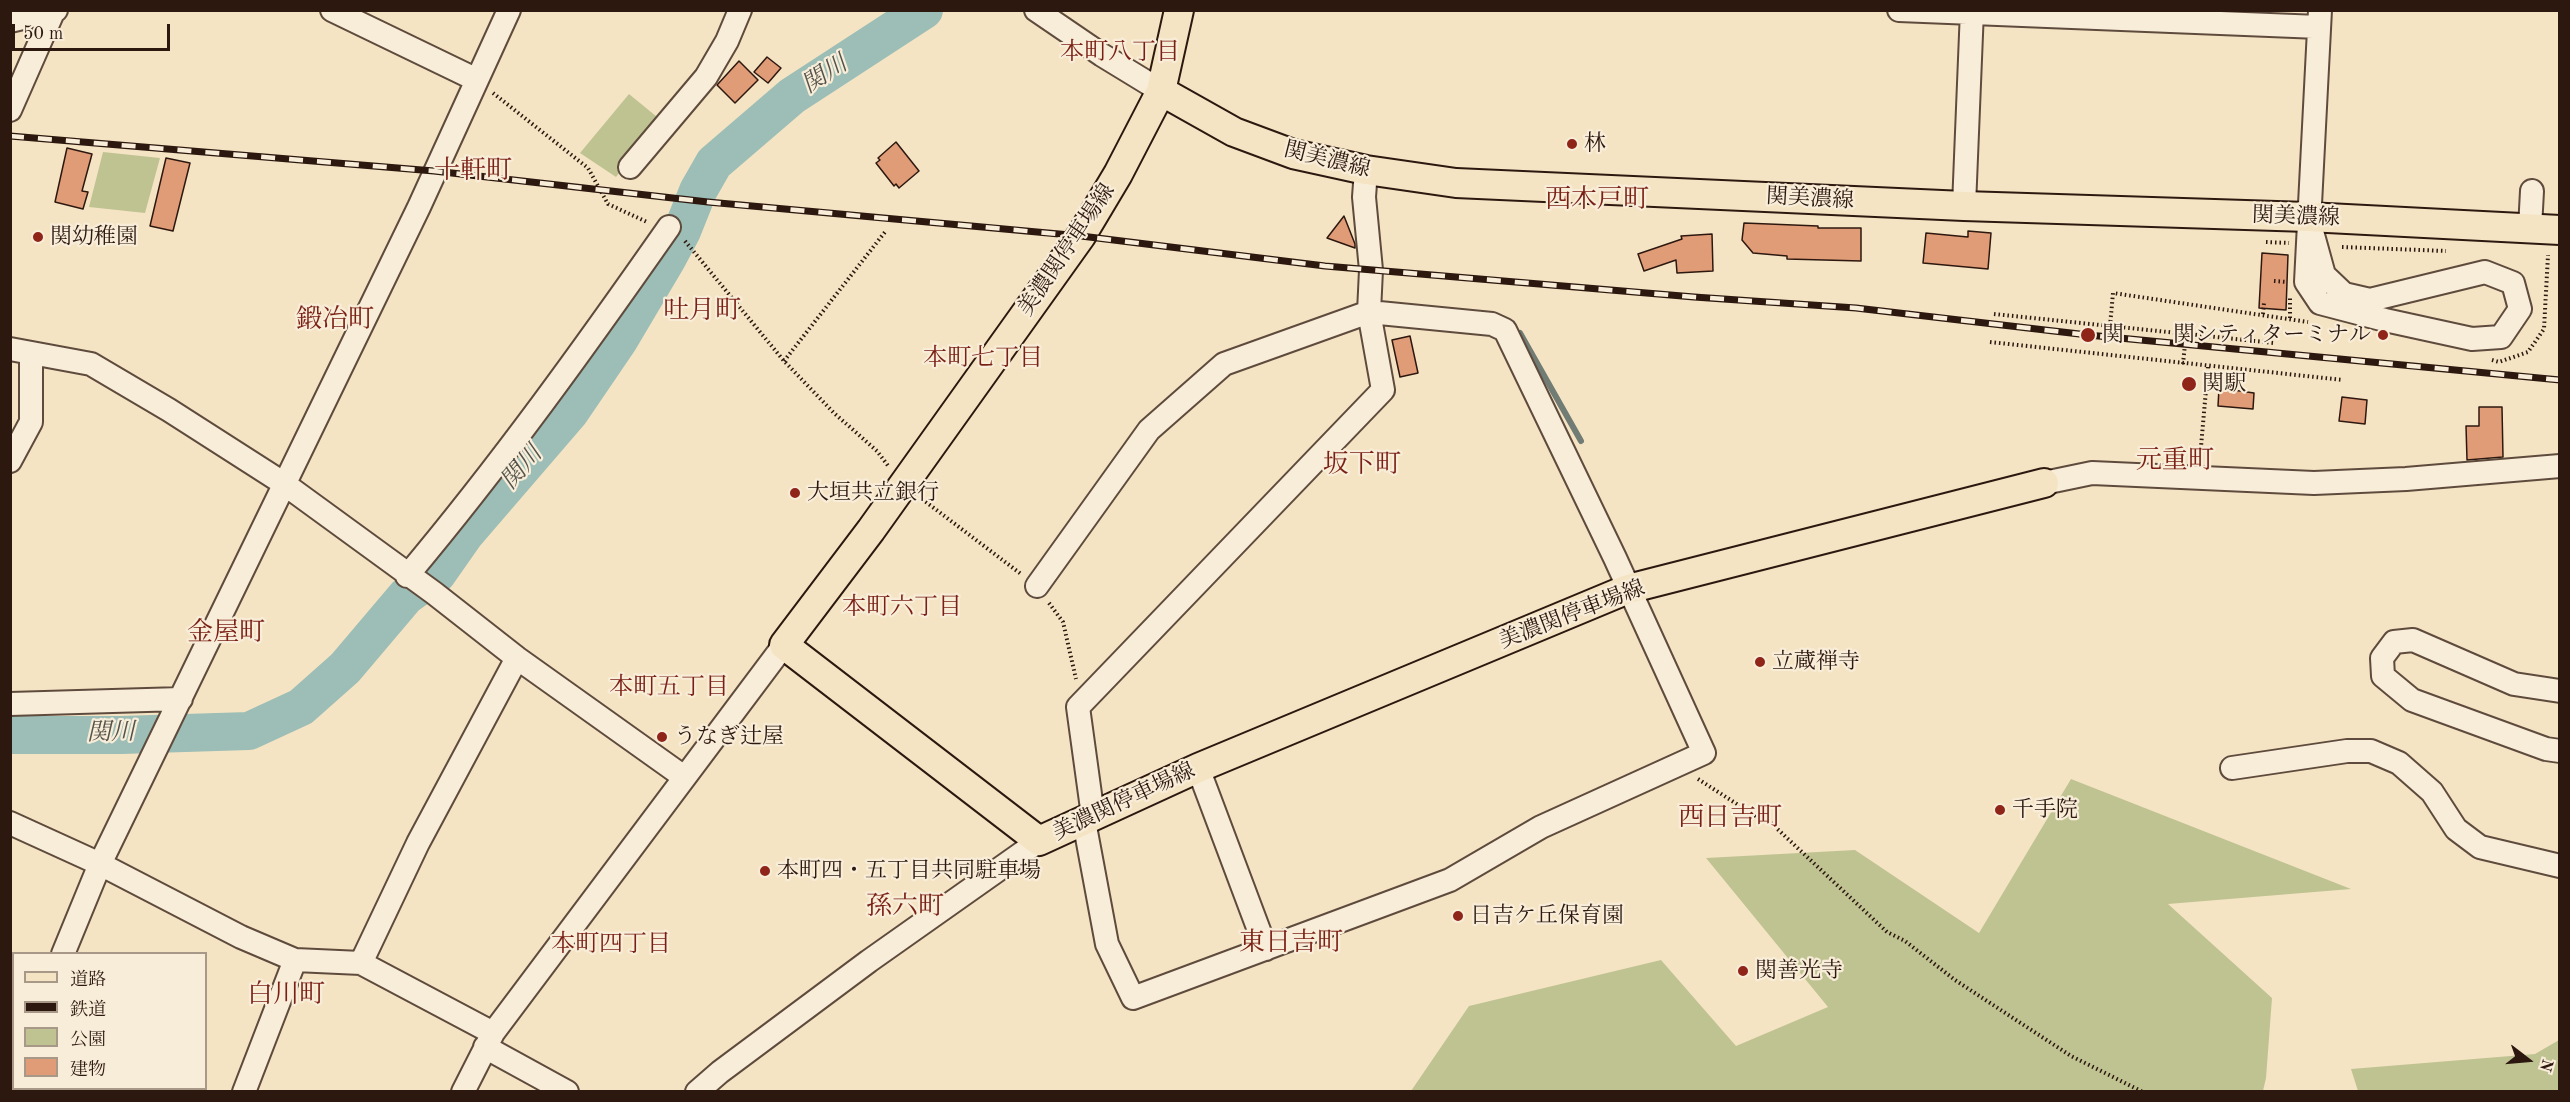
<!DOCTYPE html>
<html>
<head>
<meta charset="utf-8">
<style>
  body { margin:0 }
  #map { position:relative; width:2570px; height:1102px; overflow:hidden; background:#f5e4c3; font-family:"Old Standard TT","Noto Serif JP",serif }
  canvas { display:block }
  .frame { position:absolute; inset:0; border:12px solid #2d1810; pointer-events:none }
  .legend { position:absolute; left:12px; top:952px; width:195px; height:138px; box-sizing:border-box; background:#f8edd8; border:2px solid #a79888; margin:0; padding:8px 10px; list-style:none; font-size:18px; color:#2d1810 }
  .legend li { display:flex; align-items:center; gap:12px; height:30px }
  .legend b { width:30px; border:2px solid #a79888 }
  .north { position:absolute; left:2498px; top:1030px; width:60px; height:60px; -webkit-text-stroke:4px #f8edd8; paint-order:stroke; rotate:106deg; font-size:16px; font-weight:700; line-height:24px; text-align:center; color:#2d1810 }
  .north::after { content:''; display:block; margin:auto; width:21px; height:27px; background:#2d1810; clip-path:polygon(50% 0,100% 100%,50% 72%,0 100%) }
  .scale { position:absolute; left:12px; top:24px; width:158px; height:27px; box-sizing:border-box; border:3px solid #2d1810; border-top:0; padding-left:8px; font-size:18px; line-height:21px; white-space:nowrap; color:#2d1810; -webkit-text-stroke:4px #f8edd8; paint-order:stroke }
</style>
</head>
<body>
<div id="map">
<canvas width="2570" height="1102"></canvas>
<div class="frame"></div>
<ul class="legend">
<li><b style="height:8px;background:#f5e4c3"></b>道路</li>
<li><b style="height:8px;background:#2d1810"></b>鉄道</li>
<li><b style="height:16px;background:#bfc392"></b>公園</li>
<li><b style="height:16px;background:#e09b77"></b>建物</li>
</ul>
<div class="north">N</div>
<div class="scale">50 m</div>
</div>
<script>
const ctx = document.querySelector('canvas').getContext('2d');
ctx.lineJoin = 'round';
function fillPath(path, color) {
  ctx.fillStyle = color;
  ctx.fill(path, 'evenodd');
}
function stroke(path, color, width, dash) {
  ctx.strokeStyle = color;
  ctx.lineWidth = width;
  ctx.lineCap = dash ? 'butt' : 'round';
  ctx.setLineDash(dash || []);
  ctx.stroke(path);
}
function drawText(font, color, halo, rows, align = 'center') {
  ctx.font = font + ' "Old Standard TT","Noto Serif JP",serif';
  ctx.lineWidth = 4.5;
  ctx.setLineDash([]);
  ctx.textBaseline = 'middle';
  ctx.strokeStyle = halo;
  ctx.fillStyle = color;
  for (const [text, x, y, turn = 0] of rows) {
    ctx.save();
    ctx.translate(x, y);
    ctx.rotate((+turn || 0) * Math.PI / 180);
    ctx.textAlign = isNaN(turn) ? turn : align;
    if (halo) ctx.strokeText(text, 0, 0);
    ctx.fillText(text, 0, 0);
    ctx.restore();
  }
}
fillPath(new Path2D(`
  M629,94L662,121L616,177L580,153Z
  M103,152L160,158L145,213L89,207Z
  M2071,779L2351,889L2168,904L2272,998L2266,1078L2263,1091H1411L1469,1006L1661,960L1736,1046L1828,1007L1706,858L1855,850L1979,933Z
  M2559,1040V1091H2358L2351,1069L2535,1054Z`), '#bfc392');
stroke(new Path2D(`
  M1520,333L1581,441`), '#707c74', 6);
stroke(new Path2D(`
  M10,735H121L249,731L301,707L345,668L406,596L437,574L465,534L570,412L619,340L667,259L682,231L698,191L714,163L792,96L924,10`), '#9cbeb6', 38);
const building = new Path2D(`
  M767,57L781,68L768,83L754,72Z
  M739,61L758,80L735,103L717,85Z
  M896,142L919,171L899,188L896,184L894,186L876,163L880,160L878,158Z
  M67,148L92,154L82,191L88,192L83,209L55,202Z
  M166,158L190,163L173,231L150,226Z
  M1344,216L1355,244V248L1327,238Z
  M1744,223L1818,226V228H1861V261L1787,259V256L1753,253L1742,240Z
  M1968,231L1991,233L1988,269L1923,263L1926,233L1968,237Z
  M1712,234L1713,271L1677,273L1676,260L1644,271L1638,254L1682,239L1681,236Z
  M2262,253L2288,255L2286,310L2259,308Z
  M1410,336L1418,373L1400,377L1392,340Z
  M2219,388L2254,393L2253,409L2218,406Z
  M2342,397L2367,400L2365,424L2339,421Z
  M2479,407H2502L2503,457L2467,460L2466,426H2479Z`);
fillPath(building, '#e09b77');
stroke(building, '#2d1810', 1.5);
const minor = new Path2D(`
  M332,10L477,80
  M1036,10L1102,55L1161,91
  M1899,10L2319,27
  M10,21L56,10
  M10,110L54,10
  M630,167L706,77L727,41L740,10
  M1964,206L1972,10
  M2308,217L2324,275L2344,294L2370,300L2485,272L2513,283L2520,309L2501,337L2472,339L2385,320L2320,303L2306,282L2320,10
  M2530,228L2532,191
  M10,349L91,364L169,410L283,483L434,593L517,658L684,777
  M10,461L31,422V353
  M2044,483L2092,473L2314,483L2406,479L2560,466
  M407,576C501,464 585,347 669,227
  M1037,586L1149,430L1224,364L1369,312L1492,324L1505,330L1615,558L1704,753L1541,827L1450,880L1133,998L1107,944L1084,821
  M2560,691L2514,684L2413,640L2394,642L2382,658L2383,676L2412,700L2546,749L2560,751
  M10,704L181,699
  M1198,768L1266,949
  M2232,768L2347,751H2371L2399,763L2432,792L2456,829L2480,847L2560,866
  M1093,816L1078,707L1383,390L1369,312L1371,270L1364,197L1366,170
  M10,823L100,864L241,937L295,960L361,963L493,1033
  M63,954L100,864L419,207L509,10
  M361,963L418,843L517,658
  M485,1047L567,1092
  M10,1081L14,1073
  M66,1088L74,1092
  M244,1092L295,960
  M463,1092L493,1033L784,645
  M697,1092L720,1072L869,961L1039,841`);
const major = new Path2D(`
  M1179,10L1161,91L1118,174L1081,236L871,530L784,645L1039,841L1198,768L1628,589L2044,483
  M1161,91L1234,132L1293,154L1366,170L1456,183L1964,206L2308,217L2560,230`);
stroke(minor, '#5f4b3d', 26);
stroke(major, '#2d1810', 32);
stroke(new Path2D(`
  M493,93L588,168L608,204L647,222
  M685,241L784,361L834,413L877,451L889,467
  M2266,242L2289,243
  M2342,247L2446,251
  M2274,281L2287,282
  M1994,314L2274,343
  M2263,314L2264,303
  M2290,318V298
  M2110,326L2113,293L2308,322
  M1990,342L2343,380
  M2492,360L2499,362L2528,352L2544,329L2548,255
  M784,361L885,232
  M2183,364L2186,334
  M2200,458L2208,367
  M922,499L1021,574
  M1049,603L1063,622L1076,679
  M1698,779L1757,817L1771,823L1887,932L1905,941L1955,980L2071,1056L2143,1092`), '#2d1810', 4, [1.5, 3]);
stroke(minor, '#f8edd8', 22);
stroke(major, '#f5e4c3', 28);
const rail = new Path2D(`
  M10,136L434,171L708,202L1081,236L1325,266L1694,297L1856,308L2088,335L2560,380`);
stroke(rail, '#2d1810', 7);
stroke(rail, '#f8edd8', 4.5, [14]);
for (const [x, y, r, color] of [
  [1572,144,6,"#8f2418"],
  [38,237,6,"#8f2418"],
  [2088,335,8,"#8f2418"],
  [2383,335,6,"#8f2418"],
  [2189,384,8,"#8f2418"],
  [795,493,6,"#8f2418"],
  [1760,662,6,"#8f2418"],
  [662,737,6,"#8f2418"],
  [2000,810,6,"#8f2418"],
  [765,871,6,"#8f2418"],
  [1458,916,6,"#8f2418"],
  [1743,971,6,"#8f2418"]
]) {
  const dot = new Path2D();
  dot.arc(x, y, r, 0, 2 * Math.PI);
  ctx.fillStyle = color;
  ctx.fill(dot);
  stroke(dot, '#f8edd8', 2);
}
drawText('22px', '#2d1810', '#f8edd8', [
  ["林",1584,144],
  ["関幼稚園",50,237],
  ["関",2102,335],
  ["関シティターミナル",2371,335,"right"],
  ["関駅",2202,384],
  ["大垣共立銀行",807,493],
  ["立蔵禅寺",1772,662],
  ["うなぎ辻屋",674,737],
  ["千手院",2012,810],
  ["本町四・五丁目共同駐車場",777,871],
  ["日吉ケ丘保育園",1470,916],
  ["関善光寺",1755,971]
], 'left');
drawText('22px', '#2d1810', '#f8edd8', [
  ["関美濃線",1327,160,14],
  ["関美濃線",1810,199,3],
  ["関美濃線",2296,217,2],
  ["美濃関停車場線",1067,250,-56],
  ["美濃関停車場線",1572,615,-21],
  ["美濃関停車場線",1124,802,-25]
]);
drawText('24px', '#7a1f14', '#f8edd8', [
  ["本町八丁目",1120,53],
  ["本町七丁目",983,359],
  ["本町六丁目",902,608],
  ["本町五丁目",669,688],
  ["本町四丁目",611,945]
]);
drawText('italic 24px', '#54524a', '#f8edd8', [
  ["関川",825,75,-33],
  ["関川",522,468,-49],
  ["関川",111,733,-1]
]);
drawText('26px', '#7a1f14', '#f8edd8', [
  ["十軒町",473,171],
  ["西木戸町",1597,200],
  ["吐月町",702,311],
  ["鍛冶町",335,320],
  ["元重町",2175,461],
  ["坂下町",1362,465],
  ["金屋町",226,633],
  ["西日吉町",1730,818],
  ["孫六町",905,907],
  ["東日吉町",1291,943],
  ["白川町",286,995]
]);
</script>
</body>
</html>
